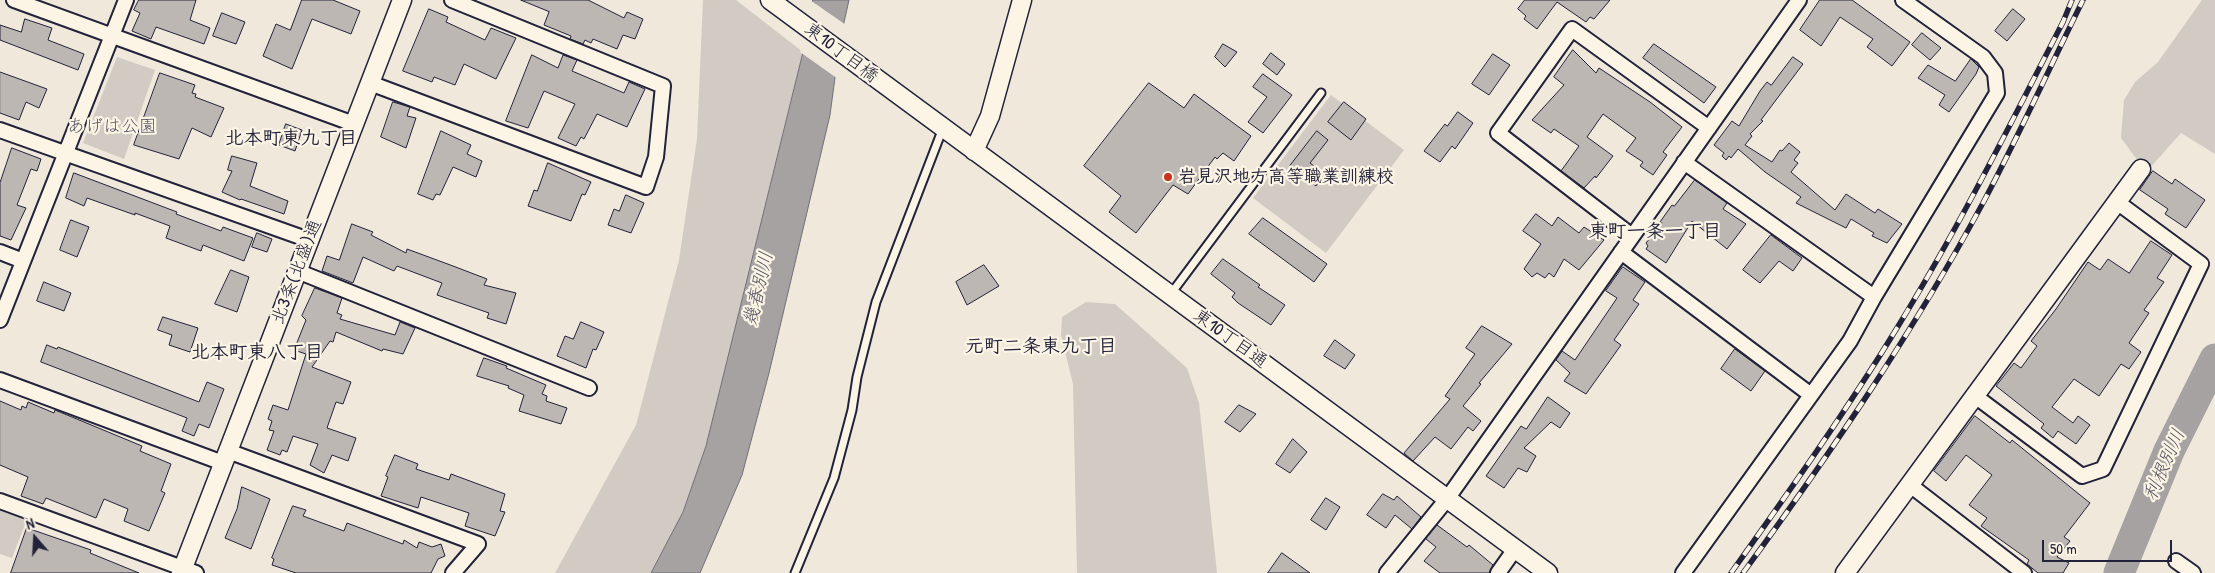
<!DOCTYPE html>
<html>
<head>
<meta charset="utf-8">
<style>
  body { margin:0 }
  #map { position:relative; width:2215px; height:573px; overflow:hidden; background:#efe8db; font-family:"Patrick Hand",sans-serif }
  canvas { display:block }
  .north { position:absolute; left:10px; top:513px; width:50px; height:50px; -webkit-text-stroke:4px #fcf5e5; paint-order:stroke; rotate:341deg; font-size:14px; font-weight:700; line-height:20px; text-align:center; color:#22223b }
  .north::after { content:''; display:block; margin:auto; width:18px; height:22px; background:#22223b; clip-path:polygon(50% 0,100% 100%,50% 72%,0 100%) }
  .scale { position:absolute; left:2042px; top:540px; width:130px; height:22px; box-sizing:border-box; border:2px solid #22223b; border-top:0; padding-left:6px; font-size:15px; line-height:18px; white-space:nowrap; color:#22223b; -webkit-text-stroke:4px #fcf5e5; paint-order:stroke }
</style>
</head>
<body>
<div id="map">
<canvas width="2215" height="573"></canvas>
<div class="north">N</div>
<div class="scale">50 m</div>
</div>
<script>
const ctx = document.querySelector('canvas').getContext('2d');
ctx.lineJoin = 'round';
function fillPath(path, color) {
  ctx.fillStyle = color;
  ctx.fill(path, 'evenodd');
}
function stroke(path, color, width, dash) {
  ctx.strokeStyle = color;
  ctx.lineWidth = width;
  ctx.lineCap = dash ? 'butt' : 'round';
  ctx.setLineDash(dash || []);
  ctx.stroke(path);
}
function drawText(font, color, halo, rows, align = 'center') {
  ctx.font = font + ' "Patrick Hand","Klee One",sans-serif';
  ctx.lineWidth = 4.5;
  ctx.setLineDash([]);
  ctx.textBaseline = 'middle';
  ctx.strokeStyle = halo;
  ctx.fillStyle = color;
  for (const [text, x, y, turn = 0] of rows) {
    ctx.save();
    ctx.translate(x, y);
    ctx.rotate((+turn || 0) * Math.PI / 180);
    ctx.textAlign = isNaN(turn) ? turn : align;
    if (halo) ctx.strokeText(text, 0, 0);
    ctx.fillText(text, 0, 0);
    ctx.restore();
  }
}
fillPath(new Path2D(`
  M703,0H736L803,52L706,446L683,512L651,573H555L636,425L679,260L697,139Z
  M2202,0H2215V154L2181,133L2148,170L2135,157L2121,138L2124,100L2135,82L2158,62Z
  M117,57L155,70L124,159L83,143Z
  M1331,95L1404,150L1326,253L1253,198Z
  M1086,302L1115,304L1187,368L1199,403L1217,573H1077L1073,384L1061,335L1062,317Z
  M0,503L29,514L12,558L0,554Z`), '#d1cbc3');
const water = new Path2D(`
  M813,0H849L840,40L830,115L769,373L742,475L700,573H651L683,512L706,446L803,52Z`);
fillPath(water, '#a6a2a2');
stroke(water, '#716f79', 1);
fillPath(new Path2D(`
  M810,0L846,25L838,79L800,52Z`), '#efe8db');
stroke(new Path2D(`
  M2119,573L2169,451L2215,359`), '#a6a2a2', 31);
const building = new Path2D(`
  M139,0H196L190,20L210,28L204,44L156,27L151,39L132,31L140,13L134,10Z
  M302,0H333L360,11L351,34L312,19L292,69L263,56L276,24L290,30Z
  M521,0H588L624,18L627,12L643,19L635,39L623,35L617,49L593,39L591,43L585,40L583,44L570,39L571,36L544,25L549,12Z
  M1525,0H1610L1594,19L1590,17L1586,22L1557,2L1537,29L1524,19L1526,16L1518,9Z
  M1820,0H1852L1910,42L1892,66L1867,47L1873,39L1840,17L1821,46L1800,30Z
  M429,9L448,17L446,22L485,40L491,28L516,38L496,79L464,64L455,85L434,77L432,82L403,71Z
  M2013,9L2025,19L2007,41L1995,31Z
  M222,13L245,22L236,44L213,36Z
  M25,19L52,28L48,40L84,54L78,70L0,40V25L21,32Z
  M1922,33L1941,48L1930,60L1912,45Z
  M1223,44L1237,52L1225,67L1215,57Z
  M1654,44L1716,87L1704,103L1643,58Z
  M1573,50L1596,73L1599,68L1650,102L1682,127L1663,152L1667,155L1653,175L1640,166L1643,162L1626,151L1636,138L1603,114L1587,137L1613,156L1596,178L1595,176L1584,188L1561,171L1579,146L1554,129L1551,133L1532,120L1564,85L1554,77Z
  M1271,53L1285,64L1277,75L1263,64Z
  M1493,54L1510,65L1489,95L1472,84Z
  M532,55L558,68L563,55L577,60L572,71L624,93L629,82L645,89L627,127L597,114L584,139L581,137L576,146L558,138L575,104L544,91L528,128L506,121Z
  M1793,57L1803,64L1761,120L1763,121L1750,134L1752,136L1745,145L1772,162L1780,150L1782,151L1789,143L1800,152L1794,160L1798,163L1791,172L1835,210L1846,194L1875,213L1878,209L1902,224L1887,243L1872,236L1874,233L1851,219L1846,228L1796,203L1801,197L1765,172L1738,149L1731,158L1729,156L1726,160L1722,156L1724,153L1714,145L1732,121L1739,126L1760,91L1767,82L1771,85Z
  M1971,59L1979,67L1976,74L1949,112L1939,105L1945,95L1918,78L1928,65L1955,81Z
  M0,72L47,89L39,108L26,102L19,120L0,113Z
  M160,73L195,85L192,93L196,94L195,97L224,108L211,137L192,128L179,159L134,145Z
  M1263,74L1292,95L1263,133L1248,122L1267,97L1253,87Z
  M1149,83L1184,108L1194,94L1251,136L1234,161L1223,153L1217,159L1215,157L1188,194L1173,185L1136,233L1109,212L1121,196L1084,166Z
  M393,102L410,107L407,116L416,118L406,148L381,137Z
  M1344,102L1366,119L1351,140L1328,122Z
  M1458,112L1473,123L1455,149L1452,146L1440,162L1424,151L1445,124L1447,126Z
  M286,124L302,130L295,151L279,145Z
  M441,131L471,145L467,154L482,161L476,177L453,167L440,195L436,194L433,200L418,194Z
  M1317,131L1328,140L1310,163L1324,174L1316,186L1290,166Z
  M12,148L41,159L37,171L31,169L17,205L26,208L11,240L0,236V183Z
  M232,156L257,163L250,186L288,201L284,214L241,199L240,200L222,192L232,171L228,170Z
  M548,163L591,182L585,195L582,194L571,221L528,206L534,190L537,191Z
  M2153,171L2172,184L2175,179L2205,200L2186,228L2165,214L2168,209L2140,190Z
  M74,173L177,212L176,214L221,231L223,227L253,238L244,261L203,245L201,251L166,238L170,226L135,213V215L87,198L84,206L66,198Z
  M1695,180L1727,203L1723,209L1746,224L1727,249L1692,221L1666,263L1646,249L1648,246L1646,243L1662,223L1660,222L1672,205L1674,206Z
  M626,195L644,203L631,233L608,225L614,209L619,211Z
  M1536,214L1552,226L1558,217L1579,233L1584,227L1604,240L1579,270L1564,259L1554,277L1549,273L1545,278L1537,273L1532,277L1524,269L1541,244L1523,231Z
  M1263,218L1327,264L1314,282L1249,234Z
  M71,220L89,227L77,257L60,250Z
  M352,224L373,232L371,235L406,253L407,249L453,266L487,279L484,285L516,293L506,324L487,318L489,313L437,295L442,283L397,266L394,271L363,257L353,283L322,271L327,256L339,260Z
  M257,233L272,239L267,252L252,247Z
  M1771,235L1802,258L1793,271L1779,261L1760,283L1743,270Z
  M2151,241L2172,255L2157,278L2164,282L2144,310L2149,313L2129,343L2141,352L2129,369L2121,364L2099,396L2074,379L2052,407L2073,423L2078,416L2090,425L2076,444L2058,431L2053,438L2041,428L2044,424L1996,386L2014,363L2021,368L2037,346L2031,341L2056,309L2088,262L2100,270L2108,259L2129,273Z
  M1223,259L1260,285L1258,287L1285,305L1271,325L1238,303L1232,297L1235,293L1211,274Z
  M984,265L999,286L967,305L956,282Z
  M1623,267L1645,282L1633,300L1639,304L1614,340L1621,345L1586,394L1564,381L1570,373L1556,360L1562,351L1575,360L1617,298L1606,291Z
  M231,270L249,277L237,312L215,304Z
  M44,282L71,293L64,311L37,301Z
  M315,288L342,298L337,313L342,315L340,319L395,335L400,322L415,328L403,354L383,349L382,351L336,332L333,342L330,341L312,367L351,382L343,404L336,402L327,428L356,438L348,461L332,455L324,473L310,465L318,444L293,436L287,452L282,450L280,455L267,450L274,431L269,430L272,421L268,419L273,405L288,410L306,354L294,350L306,320L302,316Z
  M163,317L198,328L190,352L169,345L172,335L158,330Z
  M581,322L604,332L596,350L593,349L586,368L557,356L565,336L573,339Z
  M1482,326L1512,344L1479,383L1481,384L1463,406L1481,421L1473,431L1468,427L1451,449L1435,437L1413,461L1404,453L1450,399L1445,396L1475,354L1466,348Z
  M1335,340L1355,355L1345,369L1324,356Z
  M47,345L57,349L58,347L199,402L207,382L224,389L209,428L199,424L194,436L182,431L187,418L41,362Z
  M1735,349L1765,371L1751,391L1721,369Z
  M484,358L507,366L506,368L546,385L542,394L547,396L546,401L567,408L561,424L519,411L524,395L508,388L509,386L477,376Z
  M1548,397L1570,413L1560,428L1551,422L1524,448L1536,456L1527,472L1518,468L1504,488L1486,476L1521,426L1526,429Z
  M0,401L21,410L22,406L26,408L28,402L54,413L55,410L142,446L140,451L171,464L161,491L165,493L149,531L124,521L128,509L104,499L96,518L46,498L43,504L21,496L28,477L0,465Z
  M1239,405L1256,414L1240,432L1225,422Z
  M1975,416L2010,443L2012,440L2090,503L2064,537L2070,541L2057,557L2069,563L2063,573H2038L2027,564L2029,560L1981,526L1987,518L1969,505L1992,475L1966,455L1946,481L1934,471Z
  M1293,439L1307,452L1290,473L1276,464Z
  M395,455L418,464L416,469L449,480L451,474L505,494L500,511L505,512L495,536L465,526L469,513L421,497L418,508L381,496L388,477L386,476Z
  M242,487L270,499L251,549L225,538L237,509Z
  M1383,494L1394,500L1397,496L1421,517L1412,529L1395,515L1386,528L1367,515Z
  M1326,498L1340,507L1326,530L1311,520Z
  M293,506L306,510L303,516L344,531L347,523L403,544L404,540L417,548L419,542L432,547L441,544L445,556L438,559L431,573H296L272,565L274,559L272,558Z
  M1437,525L1467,547L1469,545L1493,565L1489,573H1440L1424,561L1436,547L1426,539Z
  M27,528L91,550L90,553L139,573H11Z
  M1282,553L1310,573H1268Z`);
fillPath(building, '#bcb7b3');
stroke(building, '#22223b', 1);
const service = new Path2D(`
  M1170,295L1321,93
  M795,573L834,478L852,410L857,377L876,302L943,128`);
const minor = new Path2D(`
  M14,0L354,124
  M370,83L646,187L656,157L663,86L452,0
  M0,130L309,240
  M1684,162L1874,297
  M1632,236L1498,133L1572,29L1709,128
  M0,252L23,261
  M1621,252L1811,395
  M297,271L589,388
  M0,320L126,0
  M0,380L223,463
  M1975,396L2082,476L2103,469L2201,264L2117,202
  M228,451L478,544L453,573
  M1910,485L2024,573
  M0,501L196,573
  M2176,561L2193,573
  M1387,573L1447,499L1799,0
  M1498,573L1515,549
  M1683,573L1850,341L1874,297L1997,93L1995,73L1983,57L1903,0`);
const tertiary = new Path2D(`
  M770,0L1548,573
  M974,151L990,116L1022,0
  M181,573L402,0
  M1845,573L2141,169`);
stroke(service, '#22223b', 11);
stroke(minor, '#22223b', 18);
stroke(tertiary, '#22223b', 21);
stroke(service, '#fcf5e5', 7);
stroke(minor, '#fcf5e5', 14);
stroke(tertiary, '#fcf5e5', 18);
const rail = new Path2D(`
  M1731,573C1788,493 1845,413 1897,328C1958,229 2010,125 2063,22L2072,0
  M1743,573C1830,454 1914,331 1984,201C2019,135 2050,67 2083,0`);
stroke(rail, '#22223b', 5.5);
stroke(rail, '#fcf5e5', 4, [11]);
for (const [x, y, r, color] of [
  [1168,177,5,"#c8321e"]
]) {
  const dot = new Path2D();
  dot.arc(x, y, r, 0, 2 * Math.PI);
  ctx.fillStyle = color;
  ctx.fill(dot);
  stroke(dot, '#fcf5e5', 2);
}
drawText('18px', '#22223b', '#fcf5e5', [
  ["東10丁目橋",841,53,37],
  ["北3条(北盛)通",297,272,-69],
  ["東10丁目通",1230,339,36]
]);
drawText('18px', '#575564', '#fcf5e5', [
  ["あげは公園",112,127]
]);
drawText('bold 18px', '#22223b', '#fcf5e5', [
  ["岩見沢地方高等職業訓練校",1178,177]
], 'left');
drawText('bold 19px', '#22223b', '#fcf5e5', [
  ["北本町東九丁目",291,139],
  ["東町一条一丁目",1655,232],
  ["元町二条東九丁目",1041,347],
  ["北本町東八丁目",257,353]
]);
drawText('italic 19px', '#575564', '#fcf5e5', [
  ["幾春別川",759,289,-77],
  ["利根別川",2165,465,-66]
]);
</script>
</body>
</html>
